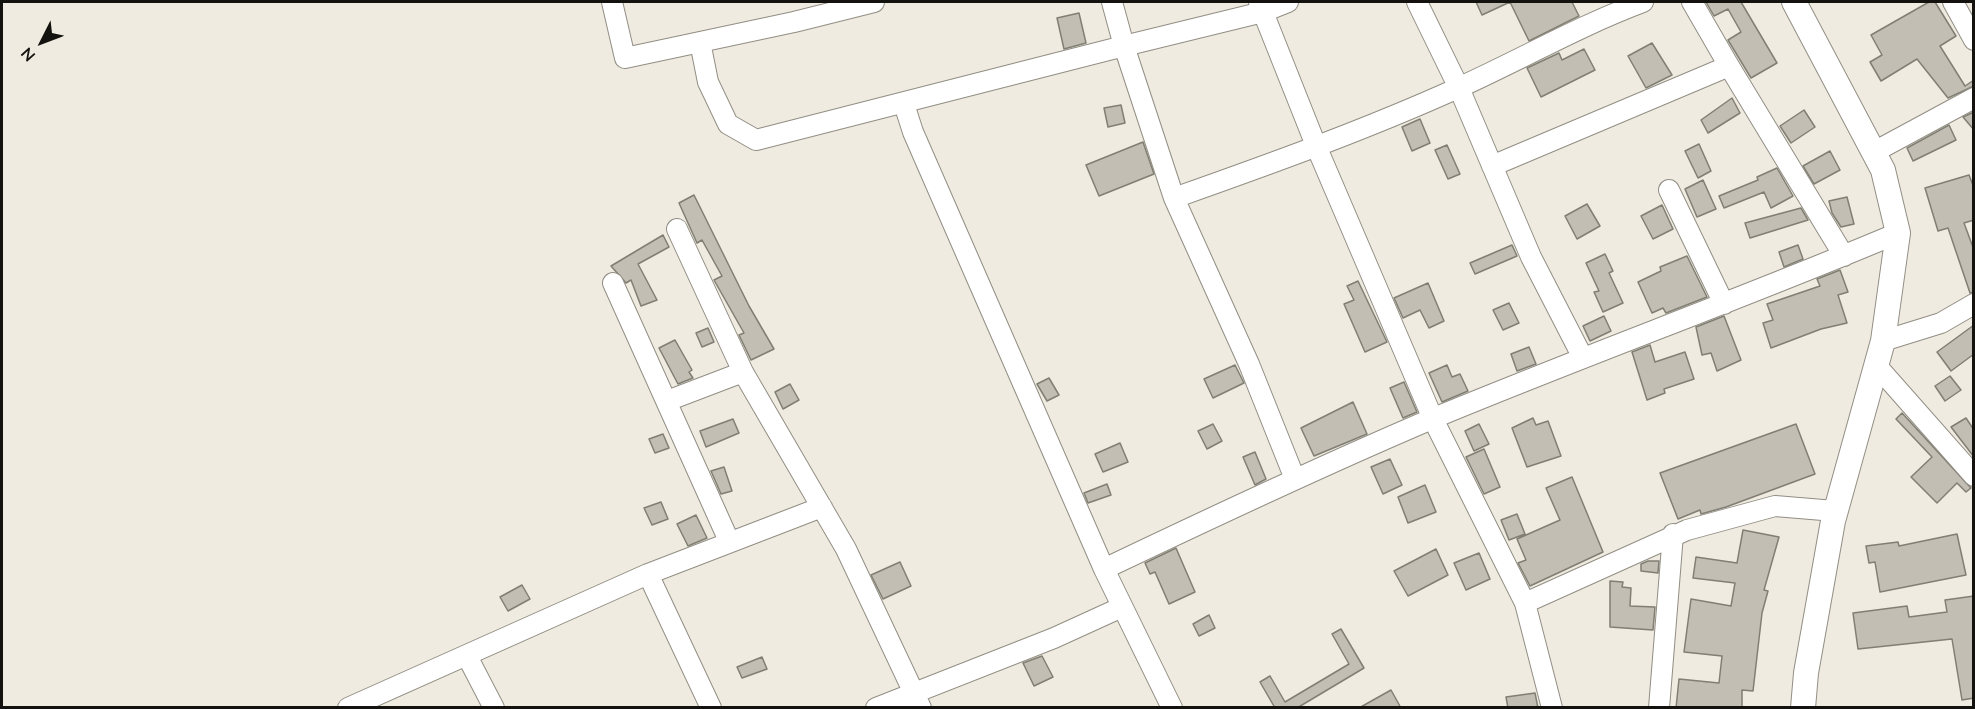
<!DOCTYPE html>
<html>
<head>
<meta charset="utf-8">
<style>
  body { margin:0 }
  #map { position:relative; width:1975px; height:709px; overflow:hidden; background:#efebe0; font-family:"Nunito Sans",sans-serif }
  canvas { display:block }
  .frame { position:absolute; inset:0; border:3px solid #13120e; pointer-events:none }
  .north { position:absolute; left:12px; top:12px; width:60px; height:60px; -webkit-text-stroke:4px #efebe0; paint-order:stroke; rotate:228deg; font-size:16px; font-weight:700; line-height:24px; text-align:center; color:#13120e }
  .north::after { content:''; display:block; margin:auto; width:21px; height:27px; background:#13120e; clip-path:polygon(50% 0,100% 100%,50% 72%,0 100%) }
</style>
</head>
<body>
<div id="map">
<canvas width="1975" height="709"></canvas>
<div class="frame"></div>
<div class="north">N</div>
</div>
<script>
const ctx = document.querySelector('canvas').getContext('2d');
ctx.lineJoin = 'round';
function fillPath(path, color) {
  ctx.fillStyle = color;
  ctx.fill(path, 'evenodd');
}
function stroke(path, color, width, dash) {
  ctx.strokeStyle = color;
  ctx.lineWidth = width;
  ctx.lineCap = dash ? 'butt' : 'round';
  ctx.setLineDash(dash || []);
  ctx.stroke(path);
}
const building = new Path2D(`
  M1476,2H1572L1579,16L1529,41L1510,2L1482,15Z
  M1706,2H1741L1777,63L1751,78L1728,40L1741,32L1728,9L1714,16Z
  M1929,2H1935L1956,36L1940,46L1965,86L1974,80V86L1948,98L1917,59L1881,81L1870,62L1882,55L1871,35Z
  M1079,13L1086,43L1064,49L1057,18Z
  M1652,43L1672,75L1646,88L1628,56Z
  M1584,49L1595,70L1541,97L1527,68L1559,53L1562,60Z
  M1732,98L1740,113L1708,133L1701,120Z
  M1121,105L1125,123L1108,127L1104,108Z
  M1804,110L1815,127L1791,143L1780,126Z
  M1974,112V130L1963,117Z
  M1420,119L1430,143L1412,151L1402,127Z
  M1949,125L1956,140L1913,161L1907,148Z
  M1143,142L1154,174L1099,196L1086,165Z
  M1699,144L1711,171L1698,178L1685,151Z
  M1447,145L1460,174L1448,179L1435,150Z
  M1830,151L1840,170L1814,184L1803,166Z
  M1777,168L1793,196L1771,208L1764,192L1724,208L1719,196L1758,180L1757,177Z
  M1969,175L1974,188V220L1964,223L1974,250V292L1970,293L1948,228L1938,231L1925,188Z
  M1703,180L1716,209L1697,217L1685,189Z
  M694,195L749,306L774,349L751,360L739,335L744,333L714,280L722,276L702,240L697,243L679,203Z
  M1847,197L1854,224L1841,227L1832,213L1829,201Z
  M1587,204L1600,226L1577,239L1565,216Z
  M1662,205L1673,229L1653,239L1641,216Z
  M1801,208L1808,220L1750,238L1745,223Z
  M663,235L669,247L638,264L657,300L641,306L631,280L626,283L611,266Z
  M1512,245L1517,256L1475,274L1470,263Z
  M1798,245L1803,259L1784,267L1779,252Z
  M1605,254L1613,271L1609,273L1623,303L1603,312L1594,292L1599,291L1586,263Z
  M1687,256L1707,297L1666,313L1663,308L1652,313L1638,282L1661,271L1660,267Z
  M1840,270L1848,292L1838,295L1847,323L1821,329L1771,348L1763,323L1773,320L1767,304L1820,286L1817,279Z
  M1358,281L1387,342L1365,352L1344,304L1354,300L1347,286Z
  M1428,283L1444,321L1429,328L1420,310L1403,318L1394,298Z
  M1509,303L1519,323L1503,330L1493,310Z
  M1604,316L1611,331L1590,341L1583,326Z
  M1724,316L1741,360L1717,371L1711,353L1702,355L1696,327Z
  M1974,325V354L1951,371L1937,352Z
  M708,328L714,342L702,347L696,333Z
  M675,340L692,370L689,372L693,378L678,384L659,348Z
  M1650,345L1655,362L1685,352L1694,379L1664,389L1665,393L1647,400L1632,352Z
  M1529,347L1536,364L1517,371L1511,354Z
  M1235,365L1244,383L1213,398L1204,379Z
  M1447,365L1452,377L1460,374L1468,391L1442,402L1429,373Z
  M1950,376L1961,390L1945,401L1935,386Z
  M1049,378L1059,395L1047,401L1037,384Z
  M1404,382L1417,412L1403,418L1390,388Z
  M790,384L799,400L783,409L775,392Z
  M1353,402L1367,434L1314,456L1301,428Z
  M1902,413L1971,488L1966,492L1957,483L1937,503L1911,477L1932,457L1896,419Z
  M1533,418L1536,425L1548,421L1561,456L1527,467L1512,428Z
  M1966,418L1974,430V457L1951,427Z
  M733,419L739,433L706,447L700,431Z
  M1213,424L1222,441L1207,449L1198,431Z
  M1479,424L1489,444L1474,451L1465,431Z
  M1796,424L1815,474L1726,507L1701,514L1700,510L1678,519L1660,473Z
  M663,434L669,448L655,453L649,439Z
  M1120,443L1128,462L1103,472L1095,454Z
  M1484,449L1500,487L1484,494L1466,457Z
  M1255,452L1266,479L1255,485L1243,457Z
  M1390,459L1402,485L1383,494L1371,467Z
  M724,467L732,491L721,494L711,471Z
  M1572,477L1603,552L1530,586L1518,563L1526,560L1517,539L1560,520L1546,488Z
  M1107,484L1111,495L1088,503L1084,493Z
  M1425,485L1436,512L1408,523L1398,497Z
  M661,502L668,519L652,525L644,508Z
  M1517,514L1525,534L1509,540L1501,520Z
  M696,515L707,538L688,546L677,524Z
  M1743,530L1779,537L1764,590L1768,591L1762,613L1753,691L1742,690V708H1676L1679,679L1719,683L1722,656L1684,652L1691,599L1731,606L1735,583L1693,578L1696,557L1737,563Z
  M1957,534L1966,575L1880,592L1875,562L1869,563L1866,546L1898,542L1899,546Z
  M1176,548L1195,592L1169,604L1155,572L1150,574L1145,563Z
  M1436,549L1448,575L1408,596L1394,571Z
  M1479,553L1490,579L1466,590L1454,563Z
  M1648,561H1659L1658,573L1641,571V564Z
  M900,562L911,586L883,599L871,575Z
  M1610,581L1623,582L1622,587L1631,588L1630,606L1655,607L1653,630L1610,627Z
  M522,585L530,599L508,611L500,597Z
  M1974,596V698L1962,700L1952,639L1858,649L1853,613L1907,606L1909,617L1947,612L1945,600Z
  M1209,615L1215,628L1199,636L1193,624Z
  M1341,629L1364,668L1297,708H1275L1260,682L1270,676L1285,702L1349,664L1332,634Z
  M1042,656L1053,677L1034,686L1023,663Z
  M762,657L767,669L742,678L737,667Z
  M1391,690L1401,708H1359Z
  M1535,693L1538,708H1508L1506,697Z`);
fillPath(building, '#c2beb3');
stroke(building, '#817e74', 1.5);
const minor = new Path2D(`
  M612,2L625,58L794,22L874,2
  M1112,2L1124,46L1263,12L1288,2
  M1259,2L1317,148L1433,419L1525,603L1552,708
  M1417,2L1459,88L1531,257L1583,358
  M1692,2L1729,66
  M1953,2L1974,40
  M700,42L708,82L728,124L756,140L1124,46L1174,198L1249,364L1295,479
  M904,104L913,132L1104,569
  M1874,152L1974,98
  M1492,166L1729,66L1844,256
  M1669,190L1724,304
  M1174,198C1270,164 1365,130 1458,88C1520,60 1579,26 1643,2
  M677,229L743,372L846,549L921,708
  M613,283L729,541
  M1883,341L1941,323L1974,304
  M1876,365L1974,476
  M667,401L743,372
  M648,574L711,708
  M1525,603L1687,530L1775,506L1835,511
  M467,656L494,708
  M348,708L648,574L822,507
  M876,708L1054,638L1122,607
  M1172,708L1104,569C1213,517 1323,465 1434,418C1588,354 1744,298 1898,233
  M1659,708L1673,534`);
const major = new Path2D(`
  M1794,2L1883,170L1898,233L1883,341L1833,521L1806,673L1803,708`);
stroke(minor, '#928e84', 22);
stroke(major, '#928e84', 26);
stroke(minor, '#fff', 20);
stroke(major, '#fff', 24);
</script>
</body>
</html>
